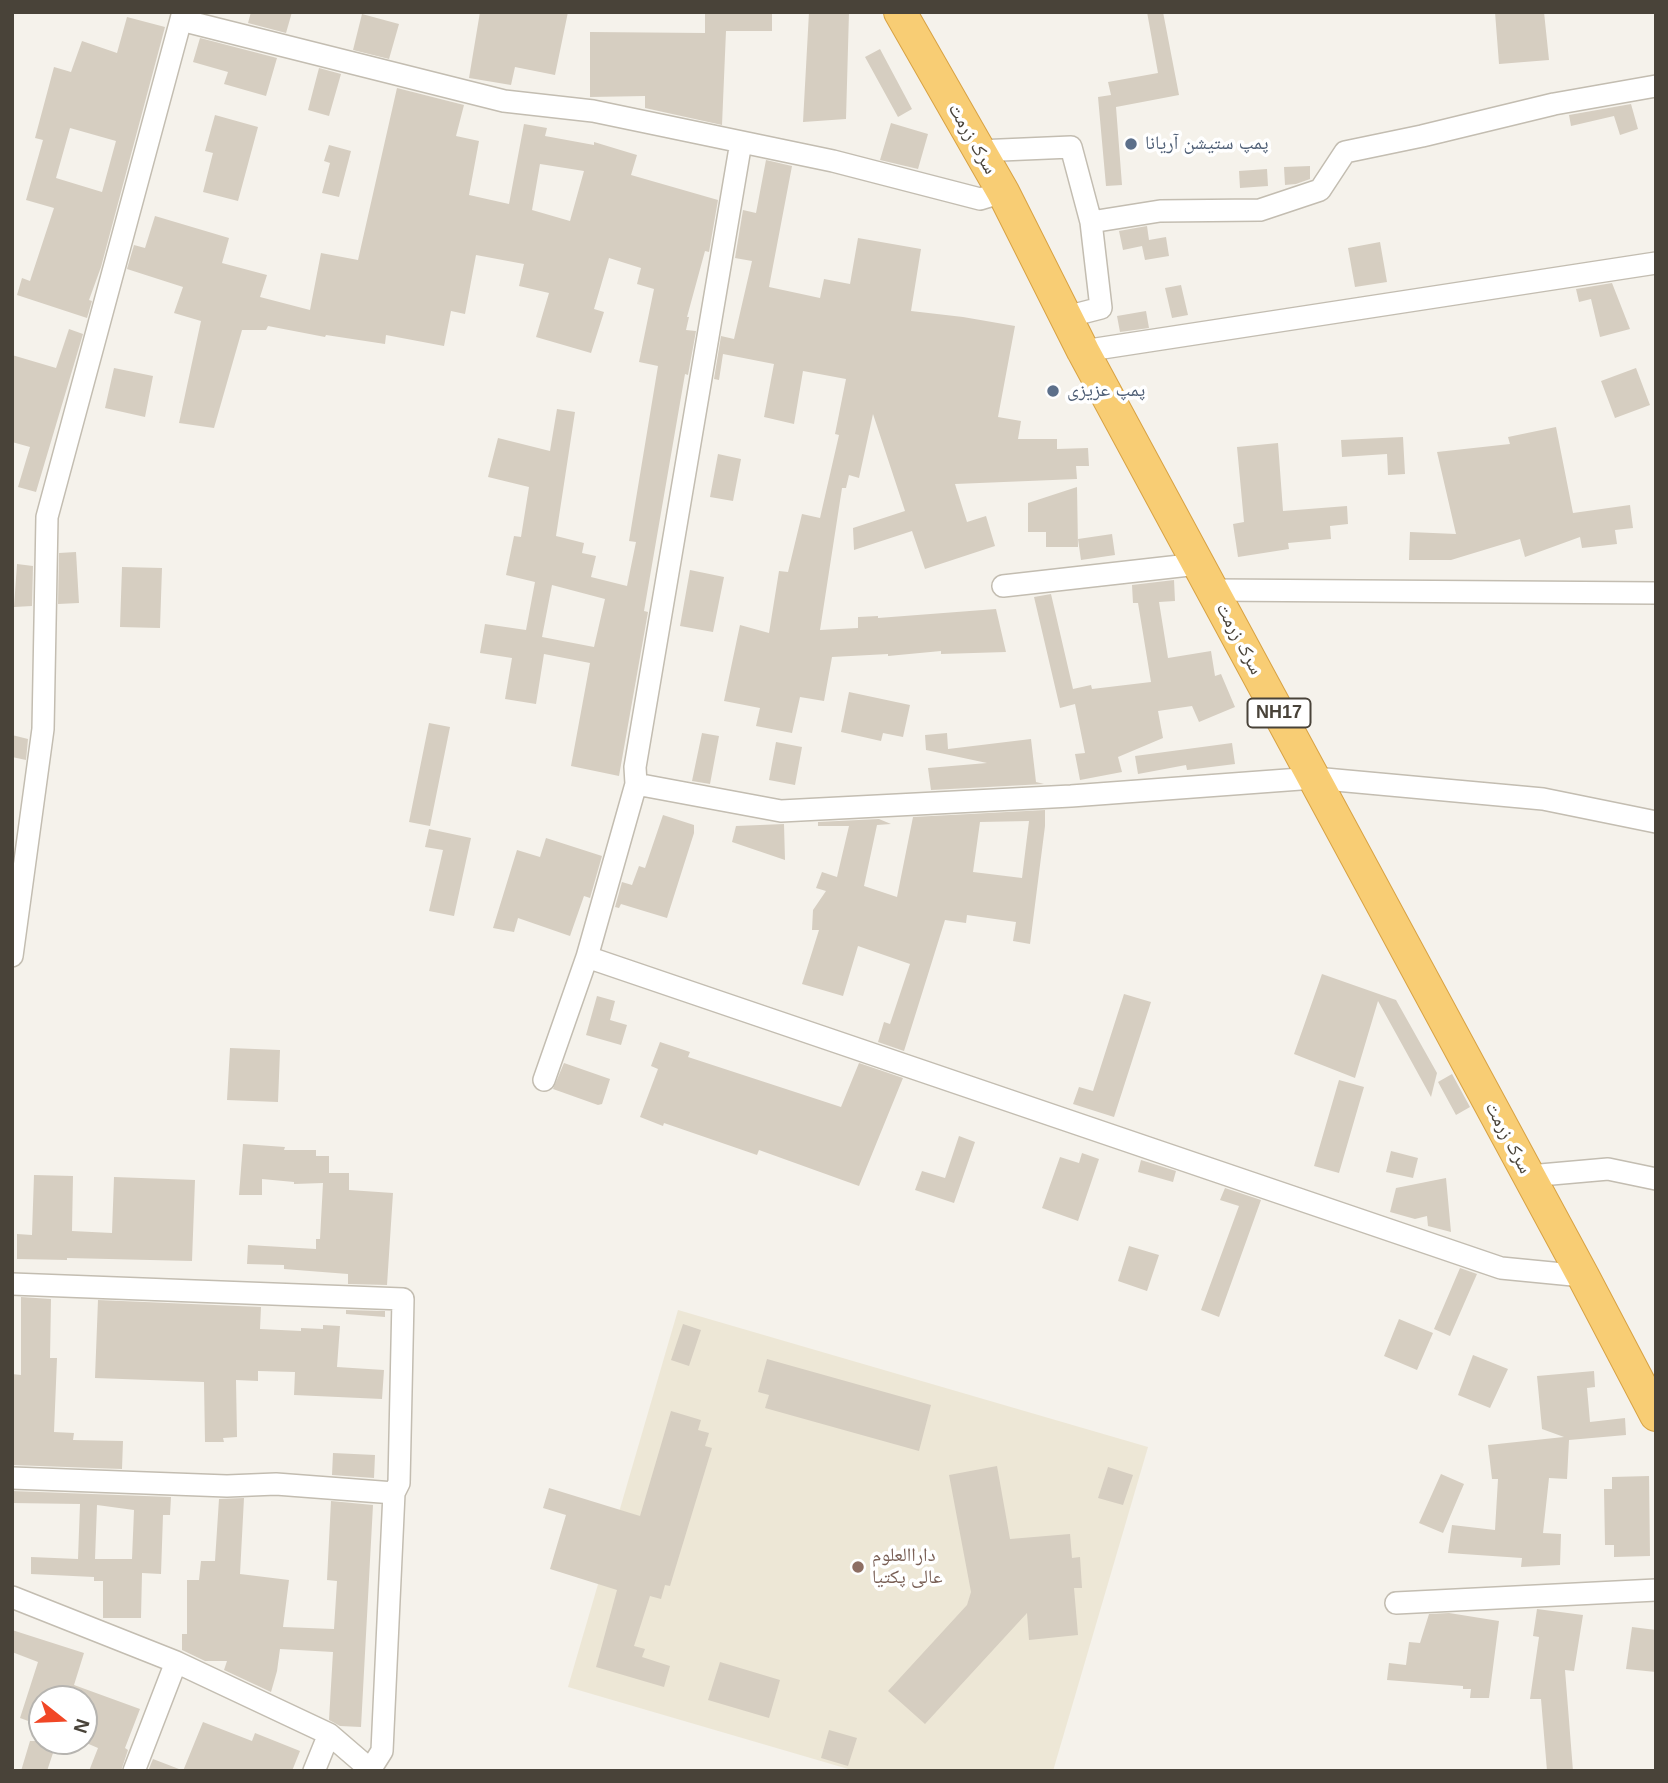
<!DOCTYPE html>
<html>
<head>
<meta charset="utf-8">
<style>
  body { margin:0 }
  #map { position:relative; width:1668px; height:1783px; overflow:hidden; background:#f5f2eb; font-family:Helvetica,sans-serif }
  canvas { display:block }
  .frame { position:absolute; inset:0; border:14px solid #494339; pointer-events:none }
  .north { position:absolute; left:28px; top:1685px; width:70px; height:70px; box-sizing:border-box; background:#fff; border:2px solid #b6b4b0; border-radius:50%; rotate:108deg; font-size:19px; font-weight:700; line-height:28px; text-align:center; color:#494339 }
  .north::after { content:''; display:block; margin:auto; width:24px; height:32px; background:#f14726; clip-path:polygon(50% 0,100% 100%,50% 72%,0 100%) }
</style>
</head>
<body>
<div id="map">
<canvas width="1668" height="1783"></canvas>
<div class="frame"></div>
<div class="north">N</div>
</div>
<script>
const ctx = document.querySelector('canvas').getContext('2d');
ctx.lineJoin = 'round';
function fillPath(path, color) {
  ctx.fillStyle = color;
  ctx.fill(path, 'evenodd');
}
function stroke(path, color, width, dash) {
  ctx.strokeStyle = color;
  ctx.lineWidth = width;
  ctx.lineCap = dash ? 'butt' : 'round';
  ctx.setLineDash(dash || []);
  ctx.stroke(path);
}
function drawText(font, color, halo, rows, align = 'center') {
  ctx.font = font + ' Helvetica,"Noto Naskh Arabic",sans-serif';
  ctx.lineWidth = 7;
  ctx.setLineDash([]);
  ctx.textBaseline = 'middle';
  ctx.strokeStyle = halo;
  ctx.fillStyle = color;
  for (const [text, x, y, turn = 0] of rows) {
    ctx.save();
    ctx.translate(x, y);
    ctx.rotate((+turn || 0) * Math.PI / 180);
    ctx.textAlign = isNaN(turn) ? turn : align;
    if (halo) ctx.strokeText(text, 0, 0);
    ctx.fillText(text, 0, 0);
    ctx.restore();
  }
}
fillPath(new Path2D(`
  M678,1310L1148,1447L1053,1771H855L568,1687Z`), '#ede7d6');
fillPath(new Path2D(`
  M251,12H292L286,33L248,23Z
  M480,12H568L555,75L515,67L511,85L469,78Z
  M705,12H772V31H726L722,125L645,108V96L590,97V32L705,33Z
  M809,12H849L846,119L803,122Z
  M1147,12H1163L1179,95L1116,107L1122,185L1106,186L1098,97L1111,95L1108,82L1158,73Z
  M1495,12H1544L1549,60L1499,64Z
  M362,14L399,24L389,59L353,50Z
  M127,17L165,27L101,267L89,300L92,301L87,318L17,295L22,278L30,281L54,208L26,200L43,140L35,138L54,67L71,72L82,41L117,53ZM70,128L116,141L102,192L56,178Z
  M200,38L277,58L266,96L224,84L228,72L193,62Z
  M880,49L912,109L898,117L865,57Z
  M319,68L341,74L329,116L308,110Z
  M397,88L464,105L456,136L479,141L469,195L509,204L524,124L547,128L545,136L594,145V142L637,155L631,175L718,200L709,252L705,251L687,317H689L686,330L696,331L688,375L685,374L644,611L648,612L619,776L571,766L590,663L544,654L536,704L505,699L512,658L480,653L485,624L526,630L535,582L506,575L514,536L521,537L529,487L488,477L498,438L550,451L557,409L575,412L556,536L584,543L582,553L596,556L591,577L627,586L636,542L629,541L658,366L639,362L654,289L637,284L641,268L609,258L594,309L604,312L591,353L536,337L549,293L519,286L524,264L476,255L465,314L451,311L444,346L386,335L385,344L326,335L325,337L268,326L266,330H242L214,428L179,423L201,321L174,313L183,287L127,269L134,245L145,248L155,216L229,238L222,263L267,275L260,297L310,310L321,253L358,260ZM540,164L584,171L570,221L532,210ZM552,585L605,599L594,647L542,637Z
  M1631,104L1638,129L1620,135L1614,116L1571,126L1569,115Z
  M215,115L258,127L238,201L203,192L213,153L205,151Z
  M891,123L928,134L918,169L880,160Z
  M329,145L351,151L339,197L322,193L330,163L324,161Z
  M766,160L792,166L769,287L820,298L824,279L850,284L858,238L921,249L911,311L963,317L1015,326L998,417L1021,421L1018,439H1057V449L1088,448L1089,466H1076L1077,479L955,484L967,522L986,516L995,546L925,569L912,531L854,550L853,528L905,511L873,414L859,478L849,475L846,488H842L820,630L858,628V617L878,616V618L996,609L1006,652L941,654V651L888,656V654L832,657L824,701L800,697L792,733L756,726L760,708L724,701L740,625L769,633L779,571L788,572L802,514L820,518L839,435L835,434L846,379L803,371L794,424L764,417L774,364L723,354L719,380L714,379L721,336L734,339L752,261L735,258L743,210L756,213Z
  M1310,166V179L1296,184L1285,185L1284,167Z
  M1267,169L1268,186L1240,188L1239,171Z
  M1147,226L1149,240L1166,237L1169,256L1145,260L1142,246L1123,250L1119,231Z
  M1380,242L1387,282L1355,287L1348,248Z
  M1612,283L1630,329L1600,337L1591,299L1579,302L1576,289Z
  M1181,285L1188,315L1172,318L1165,288Z
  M1146,311L1149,328L1120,332L1117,316Z
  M69,329L83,334L36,492L18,487L30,447L12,442V355L56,368Z
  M114,368L153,376L145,417L105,408Z
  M1636,368L1650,405L1615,418L1601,381Z
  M1556,427L1573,513L1630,505L1633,528L1615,530L1617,544L1582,548L1580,537L1525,557L1520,539L1451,560H1409L1410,532L1456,534L1437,452L1510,444L1508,437Z
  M1403,437L1405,474L1388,475L1387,454L1342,457L1341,440Z
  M1278,443L1283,511L1347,506L1348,524L1330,526L1331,539L1288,543L1289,549L1238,557L1233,524L1244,522L1237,447Z
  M718,454L741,459L733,501L710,497Z
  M1077,487L1078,547H1046V532H1028V503Z
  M1112,534L1115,555L1081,560L1078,539Z
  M76,552L79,603L58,604L59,553Z
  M17,564L33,566L32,606L14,607Z
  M122,567L162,568L160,628L120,627Z
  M690,570L724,577L713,632L680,626Z
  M1174,580L1175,601L1159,602L1168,658L1211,651L1215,676L1221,674L1235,707L1199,722L1192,706L1158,711L1163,738L1118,757L1122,772L1080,780L1075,754L1085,753L1075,704L1060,708L1034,597L1051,594L1073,689L1091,685L1092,689L1151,682L1138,603H1133L1132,585Z
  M849,692L910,705L903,737L883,733L881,741L841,732Z
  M429,723L450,727L430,826L409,822Z
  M702,733L719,736L710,784L692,781Z
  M947,733L948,749L1031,739L1036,782L1044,784L931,790L928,768L987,763L926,750L925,735Z
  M12,735L28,739L26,760L12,757Z
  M776,742L802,747L795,785L769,780Z
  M1232,743L1235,764L1187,770L1186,765L1138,774L1135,756Z
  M1045,810V826L1030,944L1013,941L1016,922L967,915L966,923L945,920L904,1051L878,1042L884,1022L890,1024L910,964L858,946L843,996L802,984L819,930H812L813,910L826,891L816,888L822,872L837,877L849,826H818V822L879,819L891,824L877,825L864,886L897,897L913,817ZM1029,821L1022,878L973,872L980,822Z
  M663,815L694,825V833L667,918L621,904L619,908L615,907L622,882L632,885L639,866L645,868Z
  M784,824L785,860L732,842L736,826Z
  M429,829L471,838L454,916L429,911L443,850L425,847Z
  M546,838L602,856L590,898L584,896L570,936L518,918L514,932L493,928L517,850L540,857Z
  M1322,974L1396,1000L1437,1073L1431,1097L1378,1001L1355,1078L1294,1054Z
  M1124,994L1151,1002L1114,1117L1073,1104L1079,1087L1093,1091Z
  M597,996L615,1001L610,1020L627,1025L621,1045L586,1035Z
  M660,1042L690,1052L688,1057L841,1107L859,1063L903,1078L859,1186L759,1150L757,1155L664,1123L663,1126L640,1117L658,1069L651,1066Z
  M230,1048L280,1050L278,1102L227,1100Z
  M564,1063L610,1079L602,1104L598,1105L553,1089Z
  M1452,1074L1470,1107L1456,1115L1438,1082Z
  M1339,1080L1364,1087L1339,1173L1314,1166Z
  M959,1136L975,1142L954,1203L915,1190L922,1171L945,1178Z
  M243,1144L285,1147L284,1150H316V1156H329V1173H349V1190L393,1193L387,1285L348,1284V1274L284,1269V1265L247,1264L248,1245L316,1249V1239H320L323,1183L294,1184V1182L262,1179V1195H239Z
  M1391,1151L1418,1158L1413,1178L1386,1172Z
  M1082,1153L1099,1159L1078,1221L1042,1208L1060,1157L1079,1163Z
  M1141,1160L1176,1171L1173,1182L1138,1172Z
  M34,1175L73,1176L72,1231L112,1233L114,1177L195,1180L192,1261L67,1258V1260L17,1259V1234L32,1235Z
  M1446,1178L1451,1232L1428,1226L1427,1216L1415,1219L1390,1212L1396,1188Z
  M1225,1188L1261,1200L1219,1317L1201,1310L1239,1206L1220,1200Z
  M1129,1246L1159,1255L1147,1291L1118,1281Z
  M1460,1268L1477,1274L1450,1336L1434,1329Z
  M21,1297L51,1299L50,1358H57L54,1432L74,1433L73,1440L123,1441L122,1469L12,1465V1374L21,1375Z
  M98,1300L261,1307L260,1329L301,1331V1328L323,1329V1325L340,1326L337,1367L384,1370L382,1399L294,1395L295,1372L258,1371V1381L236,1380L237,1437L223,1438L224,1442H205L204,1382L95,1378Z
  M346,1310L385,1311V1317L346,1314Z
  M1399,1319L1433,1333L1417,1370L1384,1356Z
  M683,1324L701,1330L689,1366L671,1360Z
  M1473,1355L1508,1369L1490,1408L1458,1395Z
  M767,1359L931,1405L919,1451L765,1408L769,1395L758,1392Z
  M1594,1371L1595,1387L1587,1388L1590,1422L1625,1418L1626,1435L1569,1440L1567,1479L1549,1478L1543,1533L1561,1534L1560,1565L1521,1567L1522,1558L1448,1553L1452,1525L1495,1530L1498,1479H1492L1488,1445L1564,1437L1542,1429L1537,1376Z
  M671,1411L701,1420L698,1430L709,1433L705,1446L712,1448L670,1586L665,1585L661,1599L650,1596L634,1646L645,1649L642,1657L670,1666L664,1687L596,1667L617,1590L550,1569L566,1515L543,1508L549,1488L640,1516Z
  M333,1453L375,1455L374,1478L332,1475Z
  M997,1466L1010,1539L1070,1534L1072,1558L1080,1557L1082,1588H1074L1078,1635L1029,1640L1027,1613L925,1724L888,1691L967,1605L971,1592L949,1475Z
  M1108,1467L1133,1475L1123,1505L1098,1498Z
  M1441,1474L1464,1484L1443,1533L1419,1523Z
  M1649,1476L1650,1556L1614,1557V1545H1605L1604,1489H1612V1477Z
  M12,1491L171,1497L170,1515H163L161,1574L142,1573L141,1618H103V1581H94V1577L31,1574V1557L78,1559L80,1504L12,1503ZM97,1505L134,1510L132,1559H95Z
  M244,1498L240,1574L289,1580L283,1627L334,1629L337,1581L327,1580L331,1501L373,1505L361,1727L340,1726L329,1720L333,1652L280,1649L277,1671L271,1692L224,1670L227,1661H205L182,1650V1634H187V1580H199L201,1561H215L219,1499Z
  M1537,1609L1583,1615L1574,1671L1565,1670L1573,1771H1547L1541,1699H1530L1539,1637L1533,1636Z
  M1449,1613L1499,1621L1489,1698H1470L1471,1689H1463V1686L1387,1680L1389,1663L1406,1665L1409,1642L1420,1643L1429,1614Z
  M1632,1627L1656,1630V1672L1626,1669Z
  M12,1630L84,1653L74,1685L140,1709L125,1748L128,1750L121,1771H89L98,1748L84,1742V1699H42V1726L20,1718L38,1662L12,1652Z
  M720,1662L780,1680L769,1718L708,1700Z
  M203,1722L252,1741L255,1733L300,1751L292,1771H183Z
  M829,1730L857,1738L848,1766L821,1758Z
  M30,1741H57L47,1771H21Z
  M153,1759L179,1769V1771H148Z`), '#d6cec1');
const minor = new Path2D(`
  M181,20L504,101L593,111L833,161L980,199L1003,192
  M978,151L1071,147L1091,222L1101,308L1066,317
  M1091,222L1160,211L1260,210L1320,190L1345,152L1422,136L1554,104L1656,86
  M1083,351L1656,263
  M1003,586L1198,564
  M1212,590L1656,593
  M636,784L781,811L1071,796L1314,778L1543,799L1656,822
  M12,956L43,729L47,517L183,12
  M587,957L1501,1268L1583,1276
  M544,1080L587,957L636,784L635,767L741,142
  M1529,1176L1608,1169L1656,1179
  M12,1284L403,1299L399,1483L394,1493L276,1484L227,1486L12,1478
  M12,1597L176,1662L329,1734L372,1771
  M1396,1603L1656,1590
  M370,1770L382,1751L394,1493
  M134,1771L176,1662
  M314,1771L329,1734`);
const highway = new Path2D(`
  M900,12L1003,192L1083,351L1583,1276L1656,1415`);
stroke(minor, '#c3bdb1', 24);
stroke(highway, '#d8a243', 34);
stroke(minor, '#fff', 21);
stroke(highway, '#f8cd74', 32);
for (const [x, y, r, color] of [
  [1131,144,7,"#5c6f8a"],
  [1053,391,7,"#5c6f8a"],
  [858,1567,7,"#8d6e63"]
]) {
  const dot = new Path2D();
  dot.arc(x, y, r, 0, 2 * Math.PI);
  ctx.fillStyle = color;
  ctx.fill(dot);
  stroke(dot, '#fff', 2.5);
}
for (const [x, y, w] of [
  [1279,713,63]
]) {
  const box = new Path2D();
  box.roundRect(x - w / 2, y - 14.5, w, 29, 5);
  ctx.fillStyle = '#fff';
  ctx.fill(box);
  stroke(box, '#494339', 2);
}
drawText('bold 18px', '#494339', null, [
  ["NH17",1279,713]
]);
drawText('19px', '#494339', '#fff', [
  ["سرک زرمت",972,139,60],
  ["سرک زرمت",1239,639,62],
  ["سرک زرمت",1508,1138,62]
]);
drawText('19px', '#4e5e75', '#fff', [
  ["پمپ ستیشن آریانا",1145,144],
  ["پمپ عزیزی",1067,391]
], 'left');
drawText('19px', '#785e54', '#fff', [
  ["داراالعلوم",872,1556],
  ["عالی پکتیا",872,1578]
], 'left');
</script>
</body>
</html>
